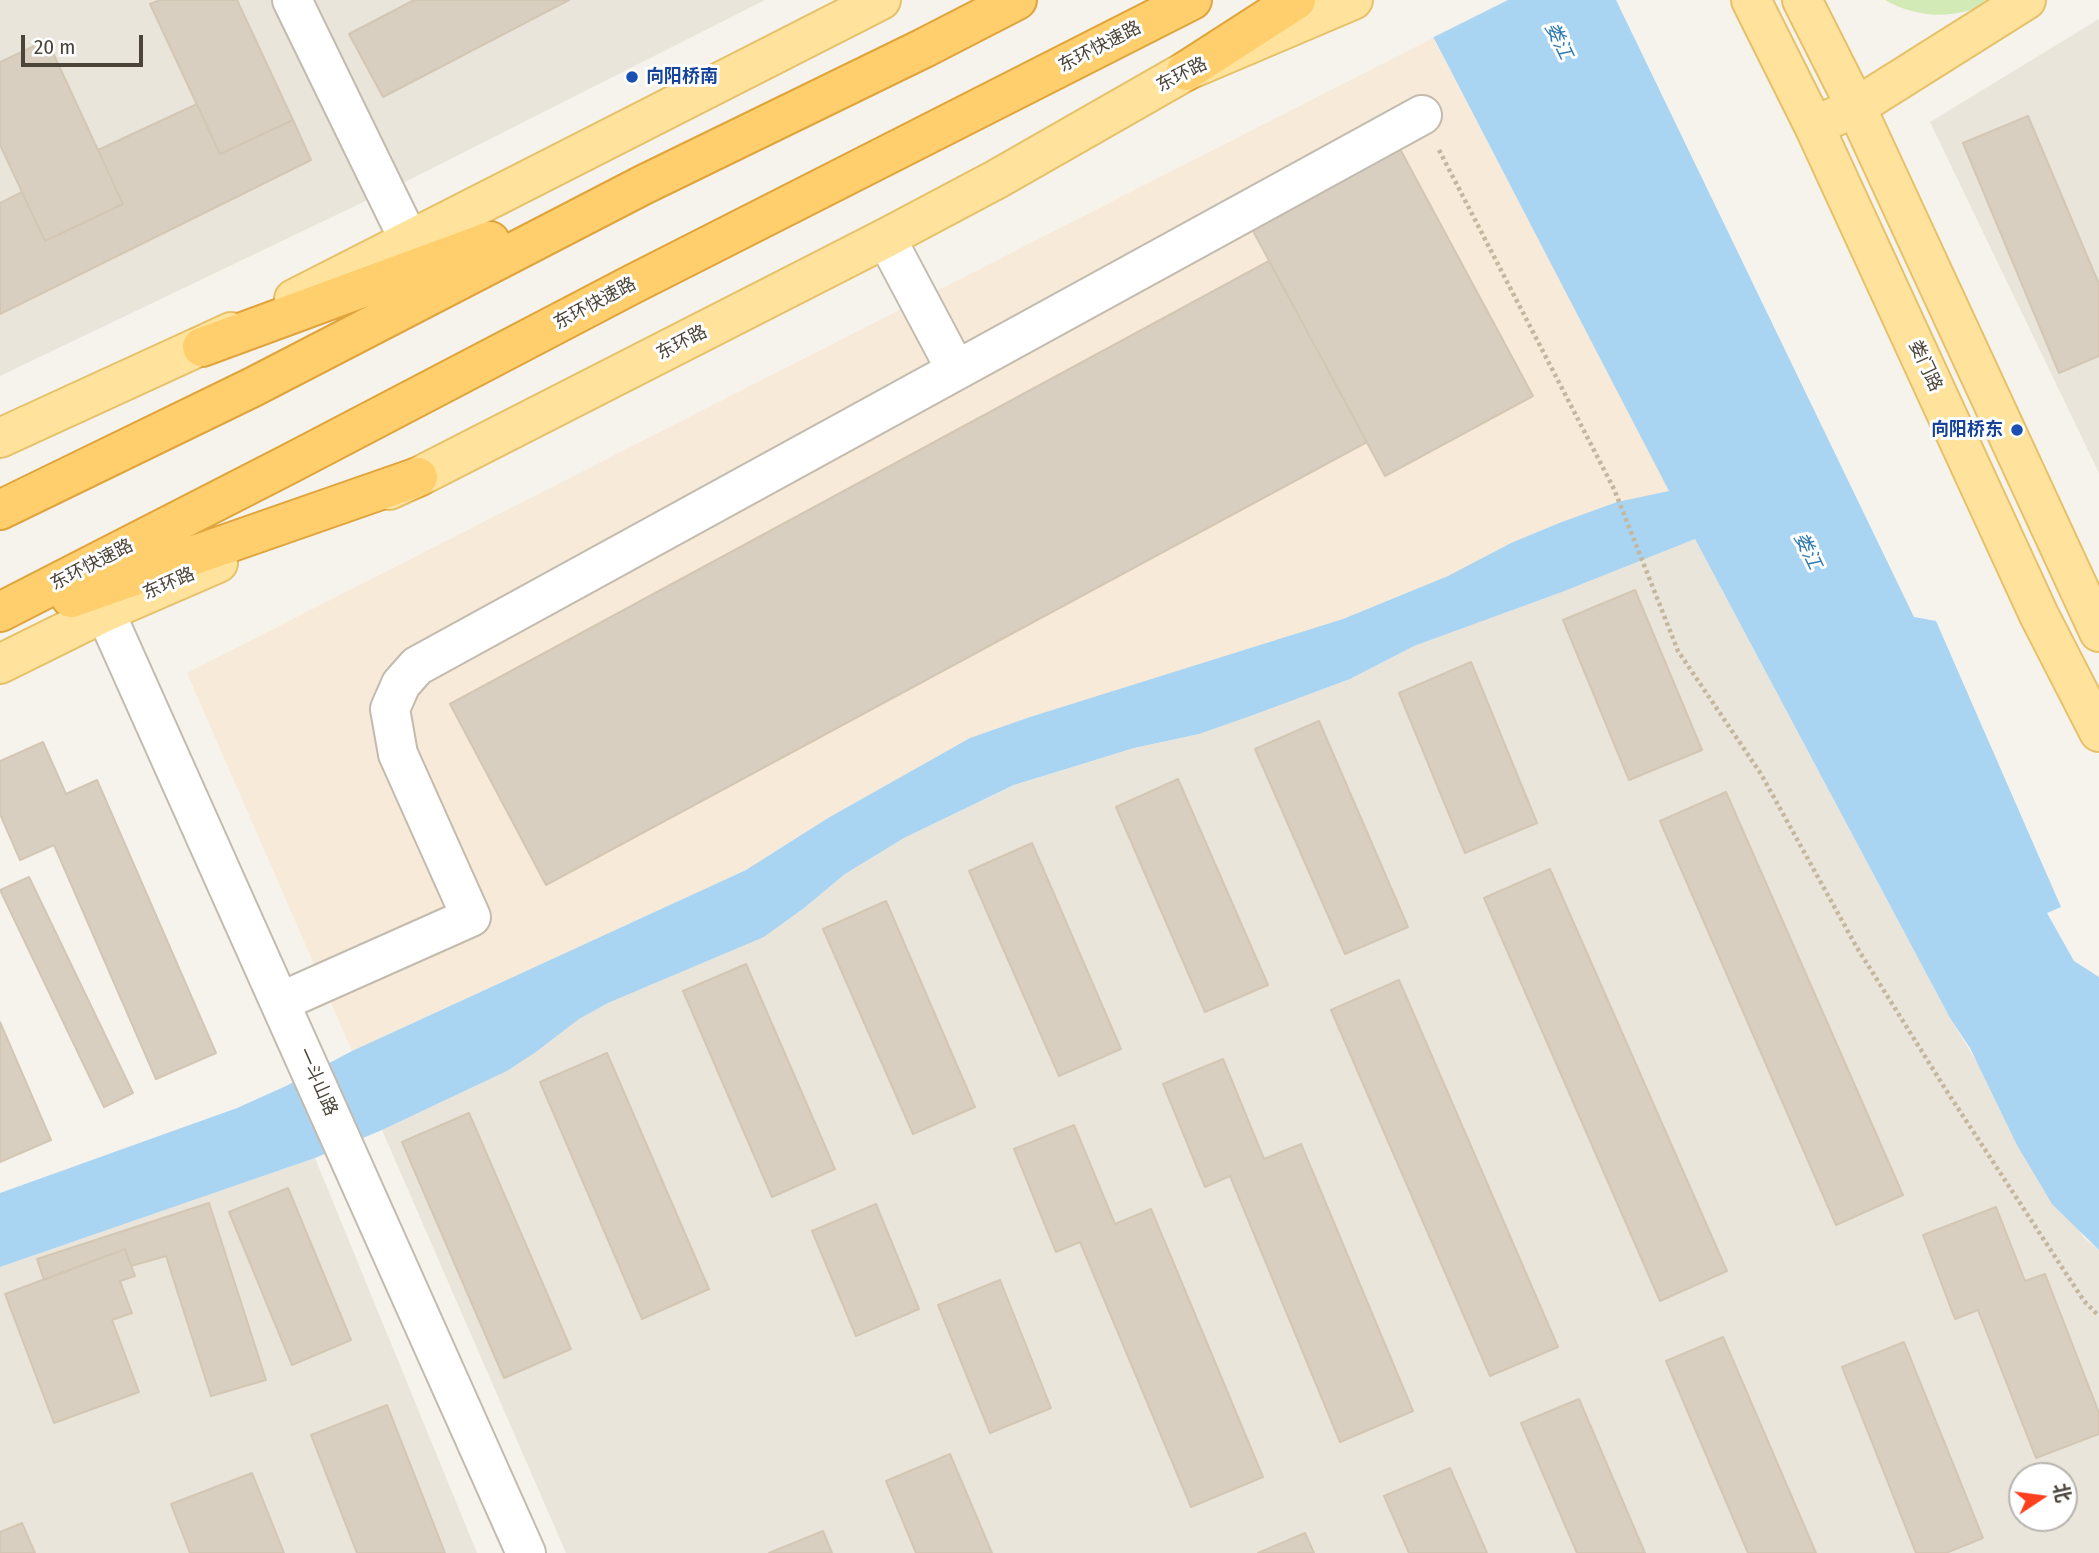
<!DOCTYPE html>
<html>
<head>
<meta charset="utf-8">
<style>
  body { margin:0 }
  #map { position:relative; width:2099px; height:1553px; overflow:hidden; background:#f6f3ec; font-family:"Fira Sans Condensed","Noto Sans SC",sans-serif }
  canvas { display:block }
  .north { position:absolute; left:2008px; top:1462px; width:70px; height:70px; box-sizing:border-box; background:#fff; border:2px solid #b7b4b0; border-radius:50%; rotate:77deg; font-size:19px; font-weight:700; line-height:28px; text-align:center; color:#4b4439 }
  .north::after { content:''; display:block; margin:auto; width:24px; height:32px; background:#fc3f1d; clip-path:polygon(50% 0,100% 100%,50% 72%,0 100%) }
  .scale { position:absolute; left:21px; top:35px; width:122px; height:32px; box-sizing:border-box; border:4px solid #4b4439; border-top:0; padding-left:9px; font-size:21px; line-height:24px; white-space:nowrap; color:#4b4439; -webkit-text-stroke:5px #fff; paint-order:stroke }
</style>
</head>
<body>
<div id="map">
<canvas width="2099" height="1553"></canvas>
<div class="north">北</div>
<div class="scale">20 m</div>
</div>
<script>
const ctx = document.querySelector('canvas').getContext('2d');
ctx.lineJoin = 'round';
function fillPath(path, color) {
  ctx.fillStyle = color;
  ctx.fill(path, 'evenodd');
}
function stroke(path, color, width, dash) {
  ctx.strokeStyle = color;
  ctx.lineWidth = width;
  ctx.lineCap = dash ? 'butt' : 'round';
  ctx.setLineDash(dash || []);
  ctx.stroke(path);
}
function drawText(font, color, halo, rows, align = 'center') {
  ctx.font = font + ' "Fira Sans Condensed","Noto Sans SC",sans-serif';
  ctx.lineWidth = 6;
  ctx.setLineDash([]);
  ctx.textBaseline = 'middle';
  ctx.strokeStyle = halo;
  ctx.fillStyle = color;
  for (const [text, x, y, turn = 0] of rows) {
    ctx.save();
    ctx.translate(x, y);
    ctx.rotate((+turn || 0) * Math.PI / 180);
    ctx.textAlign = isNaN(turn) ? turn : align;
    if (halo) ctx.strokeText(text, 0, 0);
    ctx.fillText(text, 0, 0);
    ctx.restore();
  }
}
fillPath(new Path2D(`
  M0,0H765L401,184L0,376Z
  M2099,19V473L1930,122Z
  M1695,539L1950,1018L2084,1238L2099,1250V1553H566L382,1130L507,1071L536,1052L579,1019L608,1003L764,937L804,908L845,874L904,838L1015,785L1134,748L1199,734L1350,679L1414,646L1562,592ZM2022,1476H2064V1518H2022Z
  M315,1158L477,1553H0V1267Z`), '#eae5da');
fillPath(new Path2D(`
  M1433,38L1670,491L1617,502L1559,523L1511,543L1448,576L1343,619L1030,717L970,738L828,818L746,870L352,1051L187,673Z`), '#f7ead8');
fillPath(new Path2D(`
  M1885,0H1995C1959,19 1920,20 1885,0Z`), '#d2eab5');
fillPath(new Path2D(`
  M1414,0H1616L1914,617L1936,621L2061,907L2047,913L2074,961L2099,977V1250L2052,1204L2017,1145L1970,1048L1950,1018L1695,539L1562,592L1414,646L1350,679L1253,715L1199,734L1134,748L1014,785L904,838L845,874L804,908L764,937L608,1003L579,1019L536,1052L507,1071L382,1130L315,1158L0,1267V1193L237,1108L286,1086L352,1051L746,870L828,818L970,738L1030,717L1343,619L1448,576L1511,543L1559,523L1617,502L1669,491Z`), '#a9d4f2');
fillPath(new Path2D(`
  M1411,0H1508L1430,39Z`), '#f6f3ec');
const building = new Path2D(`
  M160,0H237L293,120L220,154L150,4Z
  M414,0H569L383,97L349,34Z
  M47,40L123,204L45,241L0,145V62Z
  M197,104L220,154L293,120L311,160L0,314V203L22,192L45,241L123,204L98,150Z
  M2028,116L2099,284V356L2059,373L1963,143Z
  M1400,149L1533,396L1385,476L1252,229Z
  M1269,261L1367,442L546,885L450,704Z
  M1635,590L1702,750L1629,780L1563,620Z
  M1471,662L1537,823L1465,853L1399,693Z
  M1319,721L1408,927L1345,954L1255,749Z
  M43,742L66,794L97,780L216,1053L156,1079L54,845L20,860L0,814V761Z
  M1178,779L1268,985L1205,1012L1116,807Z
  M1726,792L1903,1195L1836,1225L1660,821Z
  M1032,843L1121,1049L1059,1076L969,871Z
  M1550,869L1727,1271L1660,1301L1484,898Z
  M29,877L133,1093L104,1107L0,890Z
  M886,901L975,1107L913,1134L823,929Z
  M746,964L835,1169L772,1197L683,991Z
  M1399,980L1558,1347L1490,1376L1331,1010Z
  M0,1022L51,1140L0,1162Z
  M607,1053L709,1289L642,1319L540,1082Z
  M1223,1059L1264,1159L1301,1144L1413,1411L1340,1442L1230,1176L1205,1187L1163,1084Z
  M469,1113L571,1349L504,1378L402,1142Z
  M1074,1125L1115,1224L1151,1209L1263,1477L1191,1507L1080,1242L1056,1252L1014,1149Z
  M288,1188L351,1340L292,1365L229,1212Z
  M209,1203L266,1380L211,1396L166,1256L131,1266L125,1249L44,1280L37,1259Z
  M876,1204L919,1309L856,1336L812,1231Z
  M1996,1207L2025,1281L2045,1274L2099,1413V1434L2036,1458L1978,1310L1955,1319L1923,1235Z
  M125,1249L135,1276L120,1281L132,1313L112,1320L139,1392L54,1423L5,1294Z
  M1000,1280L1051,1408L990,1433L938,1305Z
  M1723,1337L1816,1553H1748L1666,1361Z
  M1904,1342L1983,1538L1946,1553H1916L1842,1367Z
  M1579,1399L1645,1553H1577L1521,1423Z
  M387,1405L445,1553H357L311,1435Z
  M950,1454L992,1553H916L886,1481Z
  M1450,1468L1487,1553H1409L1384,1496Z
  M252,1473L284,1553H190L171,1504Z
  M22,1523L35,1553H0V1532Z
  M823,1531L832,1553H769Z
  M1305,1533L1314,1553H1258Z`);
fillPath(building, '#d8cfc1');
stroke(building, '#d3c7b4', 2);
const minor = new Path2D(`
  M292,0L409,240
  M886,238L956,370
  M105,612L526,1553
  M280,1002L471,917L398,754L390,709L401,684L417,666L1422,115`);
const major = new Path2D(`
  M1751,0L1814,126L2039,615L2099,732
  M1802,0L1856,107L2099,632
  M1832,118L1856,107L2026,0
  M294,299L881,0
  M0,438L231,332
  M389,490L418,477L886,238L997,179L1186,71L1353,0
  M0,664L105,612L218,563`);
const highway = new Path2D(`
  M1186,71L1296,0
  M202,347L490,241
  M0,510L253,387L643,185L924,48L1017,0
  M71,598L418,477
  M0,612L289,464L631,285L1192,0`);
stroke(minor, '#c2bbae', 42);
stroke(major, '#e6c16a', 42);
stroke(highway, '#e0a43c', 42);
stroke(new Path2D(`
  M1439,150L1614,489L1678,651L1761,774L1856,946L1946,1090L2084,1301L2099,1316`), '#c4b79f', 4.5, [3.5, 3.5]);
stroke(minor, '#fff', 38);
stroke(major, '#ffe39c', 38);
stroke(highway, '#ffcf6e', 38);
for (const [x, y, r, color] of [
  [632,77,7,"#1a4fb4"],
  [2017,430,7,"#1a4fb4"]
]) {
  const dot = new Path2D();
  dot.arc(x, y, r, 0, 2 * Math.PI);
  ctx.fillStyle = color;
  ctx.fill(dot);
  stroke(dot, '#fff', 2.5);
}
drawText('18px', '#4b4439', '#fff', [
  ["东环快速路",1100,47,-27],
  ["东环路",1182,75,-27],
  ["东环快速路",595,304,-28],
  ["东环路",682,343,-27],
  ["娄门路",1925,366,65],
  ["东环快速路",92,565,-27],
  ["东环路",169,584,-23],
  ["一斗山路",317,1082,66]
]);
drawText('bold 18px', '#164399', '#fff', [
  ["向阳桥南",646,77],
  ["向阳桥东",2003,430,"right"]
], 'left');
drawText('italic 19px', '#2e7ab2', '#fff', [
  ["娄江",1558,41,64],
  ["娄江",1807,551,64]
]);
</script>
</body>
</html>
